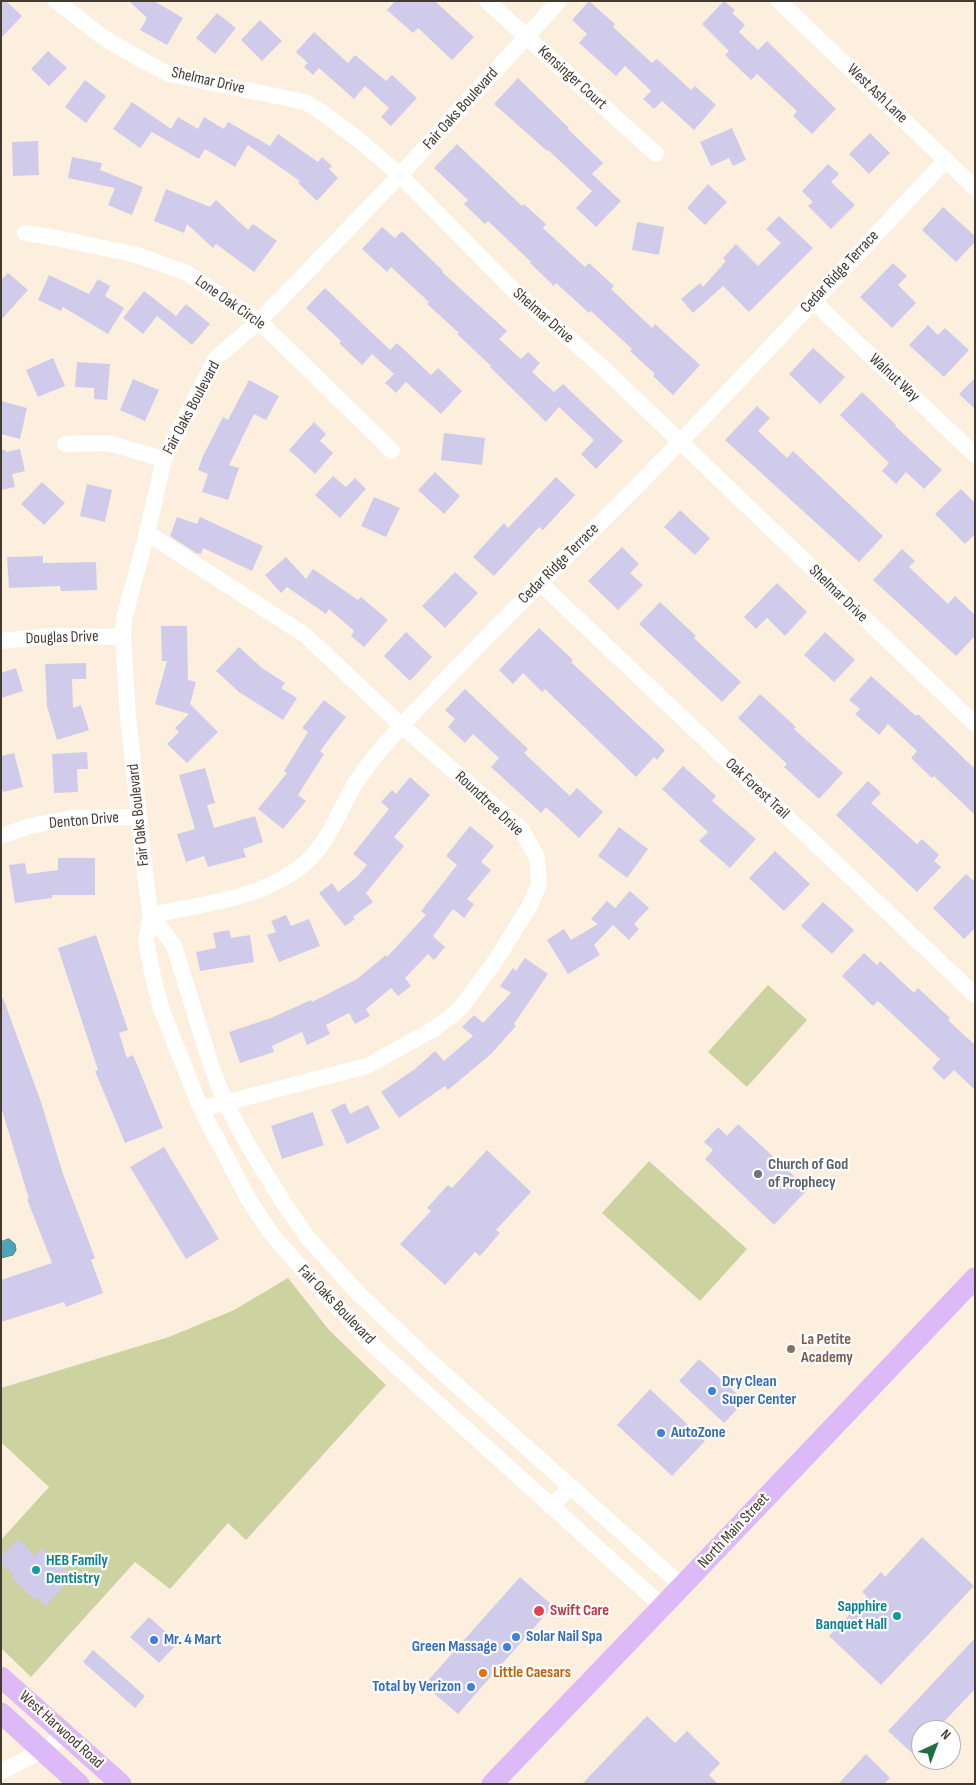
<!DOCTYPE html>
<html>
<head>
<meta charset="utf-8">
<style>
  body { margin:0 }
  #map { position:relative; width:976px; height:1785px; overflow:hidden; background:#fdefde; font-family:"Sofia Sans Condensed",sans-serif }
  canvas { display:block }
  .frame { position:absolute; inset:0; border:2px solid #443b30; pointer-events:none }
  .north { position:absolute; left:911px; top:1720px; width:50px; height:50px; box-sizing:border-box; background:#fff; border:1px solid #b4b1ac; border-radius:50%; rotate:43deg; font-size:14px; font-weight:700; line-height:20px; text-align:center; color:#443b30 }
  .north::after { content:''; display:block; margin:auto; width:18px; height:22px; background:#1f6f40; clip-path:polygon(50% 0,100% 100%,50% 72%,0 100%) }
</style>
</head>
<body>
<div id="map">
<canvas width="976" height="1785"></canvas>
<div class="frame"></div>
<div class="north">N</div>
</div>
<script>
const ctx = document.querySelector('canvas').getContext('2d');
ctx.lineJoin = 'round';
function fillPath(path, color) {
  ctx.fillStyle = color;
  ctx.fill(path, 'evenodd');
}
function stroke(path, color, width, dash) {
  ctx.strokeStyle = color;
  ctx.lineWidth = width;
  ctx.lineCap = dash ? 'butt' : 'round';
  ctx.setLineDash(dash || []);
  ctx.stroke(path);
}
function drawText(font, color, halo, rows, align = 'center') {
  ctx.font = font + ' "Sofia Sans Condensed",sans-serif';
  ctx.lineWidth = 4.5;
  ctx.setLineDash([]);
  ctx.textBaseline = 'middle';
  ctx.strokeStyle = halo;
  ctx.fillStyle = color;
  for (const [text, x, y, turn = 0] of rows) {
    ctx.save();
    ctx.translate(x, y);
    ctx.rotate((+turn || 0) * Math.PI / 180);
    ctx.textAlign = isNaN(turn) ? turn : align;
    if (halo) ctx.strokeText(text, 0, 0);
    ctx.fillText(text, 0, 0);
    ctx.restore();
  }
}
fillPath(new Path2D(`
  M768,985L807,1020L747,1087L708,1052Z
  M649,1161L747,1249L700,1301L602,1213Z
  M288,1278L329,1330L386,1385L246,1540L228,1523L170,1589L135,1562L31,1677L1,1648V1540L49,1487L1,1442V1388L169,1337L234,1310Z`), '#ccd2a0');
const water = new Path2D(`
  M9,1239L15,1244L16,1250L13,1255L1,1258V1242Z`);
fillPath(water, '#4ea3bb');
stroke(water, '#4b8491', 1);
fillPath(new Path2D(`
  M1,1H6L22,16L1,38Z
  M129,1H154L183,18L167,45L140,30L147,18Z
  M395,1H435L474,37L452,60L418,28L413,33L387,10Z
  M589,1L615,24L613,27L652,63L657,59L691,90L695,86L716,105L694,130L662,101L654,109L643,99L651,91L625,66L616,76L579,43L587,34L572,20Z
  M724,1L735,10L732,13L745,25L739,32L758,50L767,41L836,109L812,134L793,116L797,111L757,74L751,80L725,55L729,51L702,24Z
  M217,13L236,28L215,54L196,38Z
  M260,20L282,41L262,61L241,40Z
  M314,32L348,63L355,55L386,81L392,75L417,98L391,126L381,117L389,108L365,86L354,99L319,68L313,75L304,67L308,63L296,52Z
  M48,51L67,68L49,86L31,69Z
  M518,78L569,128L568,129L603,163L592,174L621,201L596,227L576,208L592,191L548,150L547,151L494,104Z
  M85,80L106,96L86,123L65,107Z
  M132,102L171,129L178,117L198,129L204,117L224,129L228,122L270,146L278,134L318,162L322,157L332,166L329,169L338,178L317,201L298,183L300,181L248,145L235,167L205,149L199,159L152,132L140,148L113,129Z
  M732,128L746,160L733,166L729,158L711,166L700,142Z
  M870,133L890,153L869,174L849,154Z
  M38,141L39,175L13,176L12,142Z
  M457,144L522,206L524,204L546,224L543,228L585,267L589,263L614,286L611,289L652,328L655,324L700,365L673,395L653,376L655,374L630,351L632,349L591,311L589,313L556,283L554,286L530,263L531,262L488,221L485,224L464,204L468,200L434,168Z
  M72,157L102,163L100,170L143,187L132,215L108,205L115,188L68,178Z
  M828,164L839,174L831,182L855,205L831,229L808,206L813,202L802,191Z
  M708,184L727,202L705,225L687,208Z
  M166,189L210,207L216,200L248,230L253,224L277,241L254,272L216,244L213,248L187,224L184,233L154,221Z
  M943,207L975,236V242L956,262L922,230Z
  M779,216L813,248L749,312L723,286L693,313L681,299L700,283L703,287L726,261L723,258L736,244L758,266L781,243L766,229Z
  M637,222L664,227L659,255L632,250Z
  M382,227L395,238L402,231L443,271L442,272L507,331L499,339L521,359L528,352L540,363L532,372L554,392L563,384L623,441L596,469L581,454L594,440L559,407L546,422L490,367L491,366L457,334L459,333L427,304L429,302L391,267L387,272L362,249Z
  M893,263L907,276L898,285L916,303L892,328L860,297Z
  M8,273L28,290L1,320V280Z
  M49,275L89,294L98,279L110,286L105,296L124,308L108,334L63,307L61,311L38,300Z
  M325,288L390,350L397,343L431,375L438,368L462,391L441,414L406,382L396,393L385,383L394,374L372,354L362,365L339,343L341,341L306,308Z
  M144,291L176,316L186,304L210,324L192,345L157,316L143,334L123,318Z
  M928,325L938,335L945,328L969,350L944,377L909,345Z
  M813,348L845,377L820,404L789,374Z
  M53,358L65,386L38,397L26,370Z
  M77,362L110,364L107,400L94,399V388L75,387Z
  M975,378V409L959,394Z
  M133,379L159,390L145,421L120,410Z
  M249,380L279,396L266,420L254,414L229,465L239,468L228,500L202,492L208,474L198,470L203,456L223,417L228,420Z
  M862,392L896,425L895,426L942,470L924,489L906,472L896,484L882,471L889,463L840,415Z
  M1,401L27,408L20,439L1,434Z
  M757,406L770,418L758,431L787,458L793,451L883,536L859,562L725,440Z
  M314,422L326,434L320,441L333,453L315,474L289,450Z
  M444,433L485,438L482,465L441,460Z
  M20,449L25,471L12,474L15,487L1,490V450H6V452Z
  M435,472L460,496L444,514L418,490Z
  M333,476L346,487L355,478L366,489L340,518L315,495Z
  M556,477L575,495L543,530L539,527L494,576L473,557L504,523L508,528Z
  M42,482L65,503L44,525L21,504Z
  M87,484L112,490L105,522L80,516Z
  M961,489L975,503V534L965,544L935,514Z
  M374,497L400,508L386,537L361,526Z
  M680,510L710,538L695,555L664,527Z
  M177,517L197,524L200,517L263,546L252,571L203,548L201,554L196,553L170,536Z
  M622,547L639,564L630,573L643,585L618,610L588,581Z
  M902,549L915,561L909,567L948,604L955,596L975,615V636L956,656L873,580Z
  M43,556V563L96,562L97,590L61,591L60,586L9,588L7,557Z
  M286,557L306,579L313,569L358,600L361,597L388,620L364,647L351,636L354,631L329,609L326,614L287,587L281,593L265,575Z
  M455,572L478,593L445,628L422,606Z
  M777,583L807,612L785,636L767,618L756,629L744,617Z
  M660,602L696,636L694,638L741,682L722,702L639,624Z
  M161,626H187L188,680L196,682L190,704L218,732L187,763L167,744L179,732L175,728L189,714L155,704L167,661H162Z
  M539,628L573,660L571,662L665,750L657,760L654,757L636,777L545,689L542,692L523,673L513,684L499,670Z
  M406,632L432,657L410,681L384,656Z
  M825,632L855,660L834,682L804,655Z
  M239,647L262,668L285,683L281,688L297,698L283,720L239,692L216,671Z
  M86,663V679H72L73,708L81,705L89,730L57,740L47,706L45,664Z
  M16,668L23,691L1,698V673Z
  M871,676L916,716L918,714L975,769V815L934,776L932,778L911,758L917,751L888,724L879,735L855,714L860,709L849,700Z
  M465,689L528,749L524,753L570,796L577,788L603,812L579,838L546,807L541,813L491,767L499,758L473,734L465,743L448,727L455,719L445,710Z
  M760,694L796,727L794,729L843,773L819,799L784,767L787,764L738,718Z
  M324,700L346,717L320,751L324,754L298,795L306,801L283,829L258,809L287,773L284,771L308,732L302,728Z
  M87,752L88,769H77L78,792L54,793L52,754Z
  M14,753L23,787L3,792L1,785V756Z
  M683,766L716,796L712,801L756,839L730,868L699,841L708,832L662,789Z
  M205,768L215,803L207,805L214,828L255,816L263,842L243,849L246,857L208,867L204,856L186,862L177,834L195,829L179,775Z
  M410,777L430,795L394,837L404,846L366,893L373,902L353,917L355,919L345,926L319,893L332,883L338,892L357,877L367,865L353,854L389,809L381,802L392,790L396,794Z
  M868,781L881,793L871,803L917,844L922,839L939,855L934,861L941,867L917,892L836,815Z
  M470,826L494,846L481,862L491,870L467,899L474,904L464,918L453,909L433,936L445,947L434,960L428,954L405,978L411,986L398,996L391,988L366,1009L370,1016L355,1024L349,1013L326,1025L330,1034L307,1045L302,1032L272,1046L274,1052L240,1063L229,1032L271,1018L311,1000L312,1002L357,979L386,955L387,957L426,915L421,911L457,865L446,856Z
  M619,827L648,849L627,878L598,856Z
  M775,851L810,884L784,911L749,878Z
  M58,858H95V895H52V898L15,903L9,865L25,863L27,874L58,870Z
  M966,874L975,882V928L964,939L933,908Z
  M630,891L649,908L634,924L639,929L629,940L613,925L594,945L600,955L568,974L547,940L564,929L571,940L598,924L591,919L607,901L615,908Z
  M823,902L854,930L832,954L801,926Z
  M286,915L291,926L309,919L320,946L279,962L267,935L276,932L271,921Z
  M229,930L231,938L250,935L254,962L200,971L196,952L216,948L213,933Z
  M96,935L128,1030L119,1033L127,1058L133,1055L163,1128L125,1143L95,1071L98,1070L58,948Z
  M864,953L877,965L880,961L914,993L918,988L950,1018L948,1020L975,1045V1090L954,1070L944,1080L932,1068L940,1059L878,1001L873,1006L842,976Z
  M525,958L548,974L514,1024L516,1026L491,1054L448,1090L445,1086L399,1118L381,1092L415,1069L435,1051L444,1061L473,1036L462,1027L474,1015L483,1023L511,993L500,986L513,968L516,971Z
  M1,998H3L41,1102L63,1174L95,1258L91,1260L103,1293L66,1307L64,1302L1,1322V1280L52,1263L27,1199H29L1,1107Z
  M345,1103L350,1114L368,1105L380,1128L347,1144L331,1110Z
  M313,1112L324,1145L282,1159L271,1126Z
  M738,1124L808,1189L774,1225L705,1159L713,1150L704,1142L718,1127L727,1136Z
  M164,1147L219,1239L186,1259L130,1167Z
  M487,1150L531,1192L496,1230L500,1233L480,1256L475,1252L445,1285L400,1244L431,1211L427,1208L448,1185L452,1188Z
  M699,1359L745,1401L724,1423L679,1381Z
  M650,1389L705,1441L672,1476L617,1425Z
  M922,1537L974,1586L881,1685L829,1636L867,1596L862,1592L881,1572L885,1577Z
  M18,1539L35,1556L42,1548L73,1577L46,1606L37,1598L35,1600L12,1578L14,1575L1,1564V1557Z
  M520,1577L553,1606L458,1714L424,1685Z
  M149,1617L178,1643L159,1663L130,1637Z
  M975,1638V1689L936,1730H921V1746L913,1754L888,1731Z
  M93,1650L145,1696L135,1708L83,1662Z
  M647,1716L675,1743L687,1731L720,1763L709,1775L718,1784H582Z
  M866,1754L890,1778L884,1784H838Z`), '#d0cbeb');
stroke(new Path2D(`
  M56,1L104,38L142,60L169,74L305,102L323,113L359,140L400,175L514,291L599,364L975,724
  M487,1L656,154
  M559,1L400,175L305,274L259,321L216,358L164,459L147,533L124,619L123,637L128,717L147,891L151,915L146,941L152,973L161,1008L201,1109L249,1200L270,1232L310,1278L373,1345L662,1606
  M779,1L975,188
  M25,233L52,237L137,255L187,273L259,321L392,451
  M813,301L975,455
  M65,444L108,443L164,459
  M147,533L305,635L402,726L522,830L537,858L538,870L539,884L529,907L496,960L459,1010L434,1029L367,1066L201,1109
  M540,583L975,995
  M1,641L51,636L123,637
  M1,836L30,826L73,818L139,817
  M151,915C203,904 262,899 304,864C330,842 340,807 358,779C378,750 403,724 428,698C510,611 597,528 680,442C770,349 857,254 946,160
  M151,915L174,946L211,1065L225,1102L248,1145L283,1202L308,1238L358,1293L432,1363L682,1586
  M551,1507L571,1486
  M1,1772L44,1750L65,1734`), '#fff', 16);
stroke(new Path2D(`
  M1,1677L121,1784
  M1,1713L79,1784
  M492,1784L682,1586L975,1278`), '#ddb9f8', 21);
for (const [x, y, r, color] of [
  [758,1174,5,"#6b7280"],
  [791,1349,5,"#8d6e63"],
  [712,1391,5,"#3f7fe0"],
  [661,1433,5,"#3f7fe0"],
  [36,1570,5,"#0f9aa8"],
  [539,1611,6,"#e0444e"],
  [897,1616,5,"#0f9aa8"],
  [516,1637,5,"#3f7fe0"],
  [154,1640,5,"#3f7fe0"],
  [507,1647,5,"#3f7fe0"],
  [483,1673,5,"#e8710a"],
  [471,1687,5,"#3f7fe0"]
]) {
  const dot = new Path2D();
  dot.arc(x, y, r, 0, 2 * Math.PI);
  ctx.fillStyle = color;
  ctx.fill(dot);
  stroke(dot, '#fff', 2);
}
drawText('16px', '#443b30', '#fff', [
  ["Kensinger Court",572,78,42],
  ["Shelmar Drive",208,81,13],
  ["West Ash Lane",877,94,44],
  ["Fair Oaks Boulevard",461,109,-48],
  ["Cedar Ridge Terrace",840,272,-47],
  ["Lone Oak Circle",230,303,35],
  ["Shelmar Drive",543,316,41],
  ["Walnut Way",894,378,43],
  ["Fair Oaks Boulevard",192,408,-62],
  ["Cedar Ridge Terrace",559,564,-45],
  ["Shelmar Drive",838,594,44],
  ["Douglas Drive",62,638,-2],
  ["Oak Forest Trail",757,789,43],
  ["Roundtree Drive",489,804,43],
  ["Fair Oaks Boulevard",139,815,-96],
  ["Denton Drive",84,821,-5],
  ["Fair Oaks Boulevard",336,1305,46],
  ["North Main Street",734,1531,-47],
  ["West Harwood Road",61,1730,42]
]);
drawText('bold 16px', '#5b616d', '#fff', [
  ["Church of God",768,1165],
  ["of Prophecy",768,1183]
], 'left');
drawText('bold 16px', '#785e54', '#fff', [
  ["La Petite",801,1340],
  ["Academy",801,1358]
], 'left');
drawText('bold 16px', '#366cbe', '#fff', [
  ["Dry Clean",722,1382],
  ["Super Center",722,1400],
  ["AutoZone",671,1433],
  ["Solar Nail Spa",526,1637],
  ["Mr. 4 Mart",164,1640],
  ["Green Massage",497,1647,"right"],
  ["Total by Verizon",461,1687,"right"]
], 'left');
drawText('bold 16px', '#0d838f', '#fff', [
  ["HEB Family",46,1561],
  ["Dentistry",46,1579],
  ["Sapphire",887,1607,"right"],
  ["Banquet Hall",887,1625,"right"]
], 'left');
drawText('bold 16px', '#be3a42', '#fff', [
  ["Swift Care",550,1611]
], 'left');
drawText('bold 16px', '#c56008', '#fff', [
  ["Little Caesars",493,1673]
], 'left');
</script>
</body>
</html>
